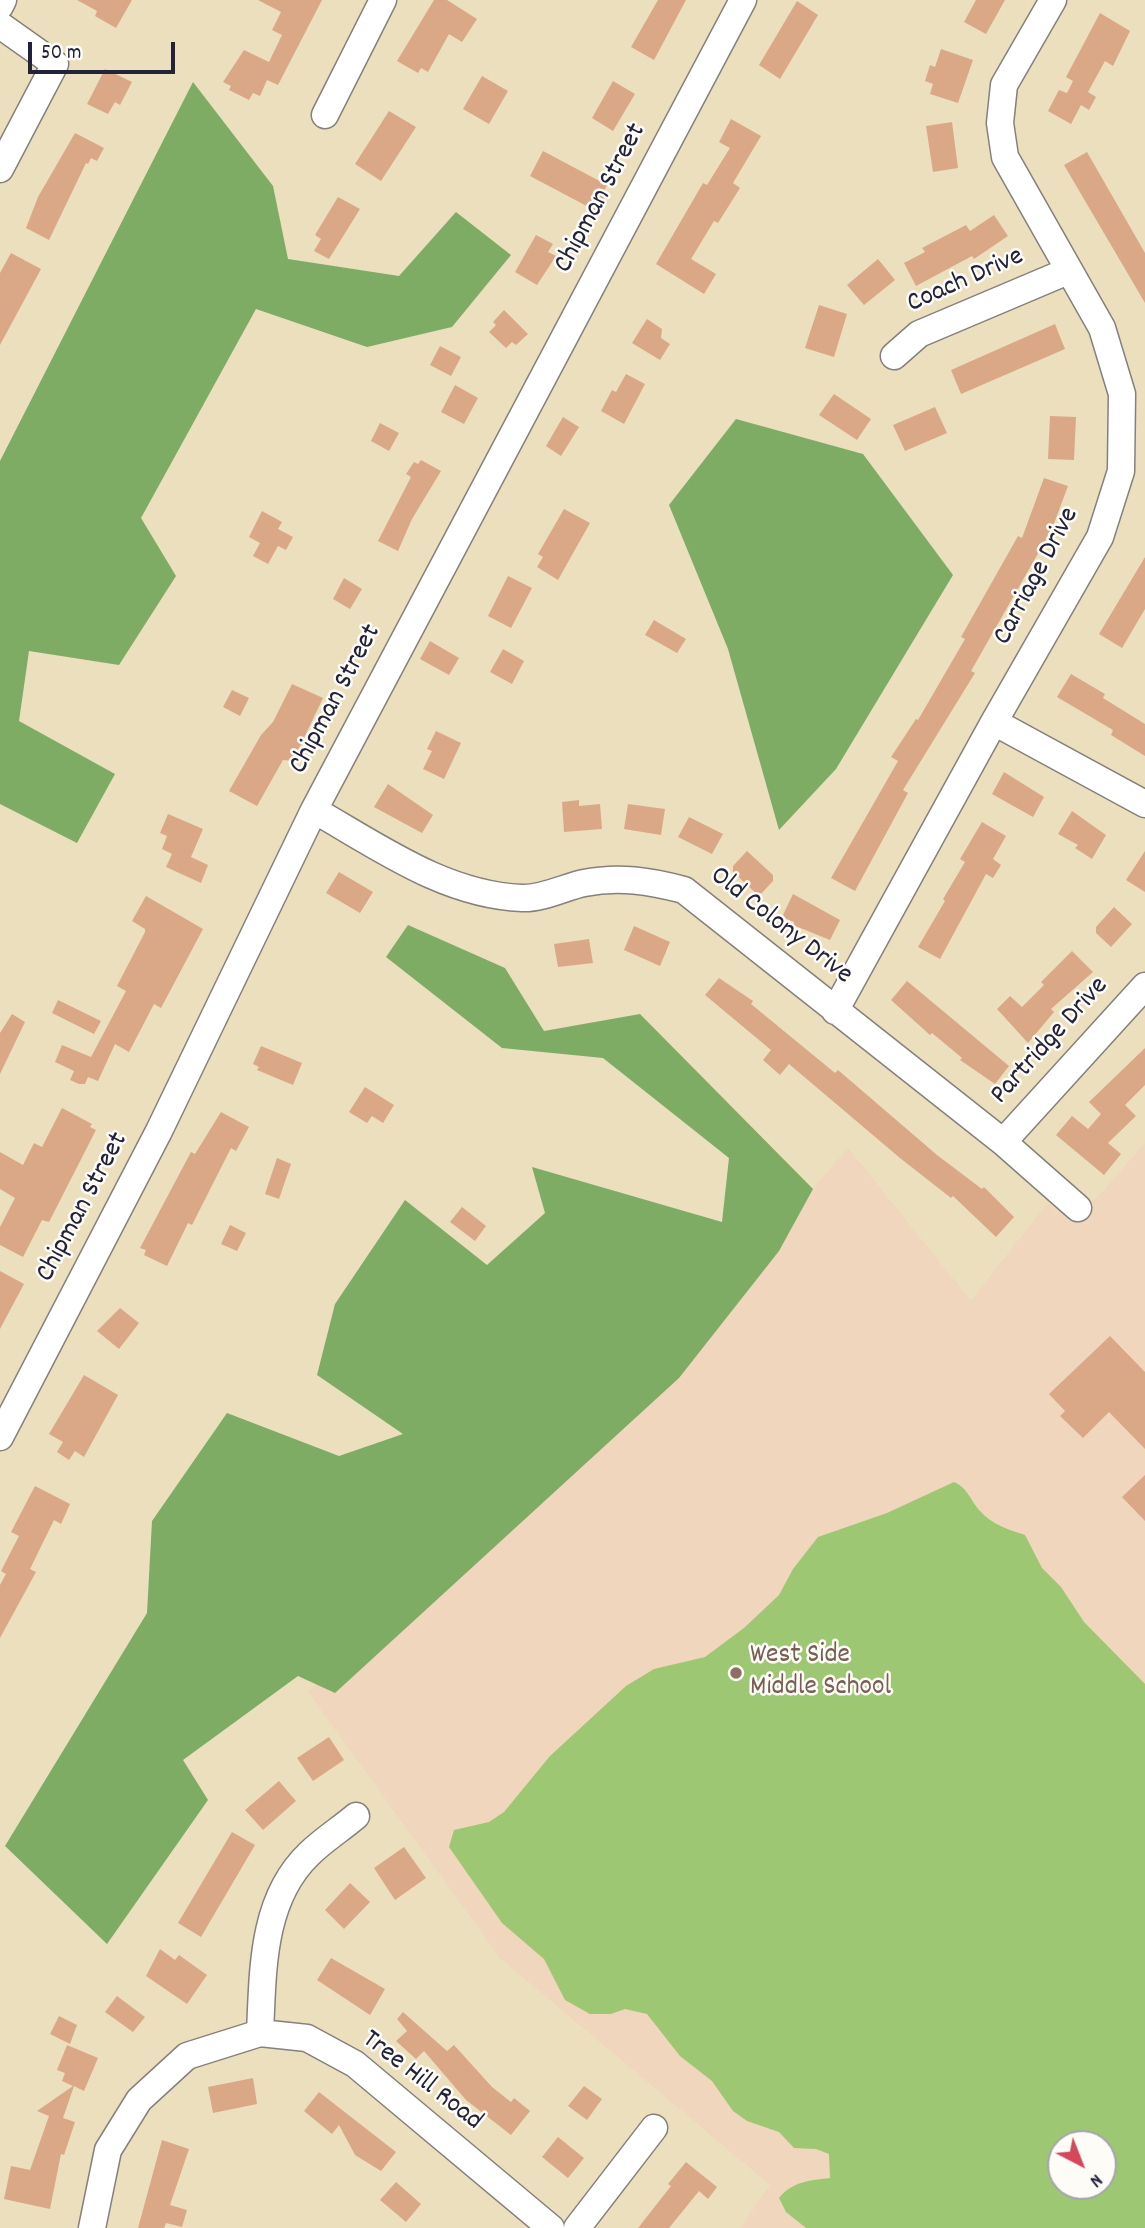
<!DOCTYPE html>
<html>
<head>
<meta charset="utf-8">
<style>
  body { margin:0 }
  #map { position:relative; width:1145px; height:2228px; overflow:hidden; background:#ebdfbd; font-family:Dekko,sans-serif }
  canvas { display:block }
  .north { position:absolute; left:1047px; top:2130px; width:70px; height:70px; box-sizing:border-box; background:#fdfcf7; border:2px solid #a5a5ac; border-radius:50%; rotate:138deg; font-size:19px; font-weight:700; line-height:28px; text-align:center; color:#22223b }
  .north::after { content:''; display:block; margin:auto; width:24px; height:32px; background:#d1495b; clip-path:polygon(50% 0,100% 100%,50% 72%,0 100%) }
  .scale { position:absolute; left:28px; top:42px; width:147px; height:32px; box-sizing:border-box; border:4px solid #22223b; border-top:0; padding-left:9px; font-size:21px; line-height:24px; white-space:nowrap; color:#22223b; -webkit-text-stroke:5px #fdfcf7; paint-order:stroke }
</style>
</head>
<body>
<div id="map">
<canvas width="1145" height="2228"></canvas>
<div class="north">N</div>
<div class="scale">50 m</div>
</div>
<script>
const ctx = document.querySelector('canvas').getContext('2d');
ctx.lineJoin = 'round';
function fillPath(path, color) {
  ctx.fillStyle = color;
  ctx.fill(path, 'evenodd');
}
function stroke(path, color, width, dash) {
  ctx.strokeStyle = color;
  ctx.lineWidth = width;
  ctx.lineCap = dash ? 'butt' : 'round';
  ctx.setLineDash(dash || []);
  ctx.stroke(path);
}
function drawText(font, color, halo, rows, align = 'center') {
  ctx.font = font + ' Dekko,sans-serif';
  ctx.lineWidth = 5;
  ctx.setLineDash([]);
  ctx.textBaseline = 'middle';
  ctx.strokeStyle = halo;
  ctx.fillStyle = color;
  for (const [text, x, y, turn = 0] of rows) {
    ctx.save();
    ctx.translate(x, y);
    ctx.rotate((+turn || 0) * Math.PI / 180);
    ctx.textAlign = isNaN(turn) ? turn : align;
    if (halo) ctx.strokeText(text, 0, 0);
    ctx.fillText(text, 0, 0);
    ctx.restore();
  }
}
fillPath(new Path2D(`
  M1145,1143V2228H740L770,2185L500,1958L308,1692L543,1465L692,1329L848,1148L971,1301L1047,1203L1070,1221L1103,1191ZM1061,2144H1103V2186H1061Z`), '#f0d6bc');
fillPath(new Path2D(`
  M954,1482C968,1488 970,1500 980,1511C991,1524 1009,1530 1025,1535L1042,1568L1061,1587L1084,1622L1145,1684V2228H806L786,2212L779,2198C791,2182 811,2180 830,2178L829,2154L816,2149L794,2148L779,2132L747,2121L733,2111L712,2081L680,2056L647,2014L625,2009L611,2014H590L565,2000L544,1959L502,1923L449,1847L454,1830L489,1822L504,1812L550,1756L626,1686L654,1669L705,1657L744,1628L779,1595L793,1569L818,1537L887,1513ZM1061,2144H1103V2186H1061Z`), '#9ec773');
fillPath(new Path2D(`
  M193,82L273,186L288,259L399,276L456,212L511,255L452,327L367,347L256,309L141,518L176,576L119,665L29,651L19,721L115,774L77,843L0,804V461Z
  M736,419L863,454L953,575L836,769L779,830L728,649L669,505Z
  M408,925L505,968L544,1031L640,1014L813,1189L779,1251L679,1378L335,1693L298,1676L183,1760L208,1800L107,1944L5,1846L147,1613L152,1521L227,1413L339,1456L403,1434L317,1375L335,1304L405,1200L487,1265L545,1213L532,1167L722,1222L729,1158L603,1058L502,1048L386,957Z`), '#7eac65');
fillPath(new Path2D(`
  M77,0H132L116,28L95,16L97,11Z
  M258,0H322L278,85L267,80L260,96L253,93L249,100L229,90L231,86L223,82L244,50L269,62L282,35L272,30L281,12Z
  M434,0H447L477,19L462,42L449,34L428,72L421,68L418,73L397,61Z
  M658,0H686L654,60L631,47Z
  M976,0H1005L986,34L964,22Z
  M797,1L818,15L780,79L759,65Z
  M1100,13L1130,31L1113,66L1105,61L1088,92L1096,97L1089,110L1081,105L1071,124L1048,111L1059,90L1067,93L1073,81L1066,77Z
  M941,49L973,60L958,103L930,94L933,84L925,81L930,65L935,67Z
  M105,69L132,82L120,105L115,102L108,114L87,104Z
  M482,76L508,91L489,124L463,109Z
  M613,81L635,94L613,131L592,118Z
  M389,111L416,127L381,181L355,164Z
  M731,119L761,136L733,183L740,188L718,223L714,221L691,259L716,274L704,294L656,264L703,183L707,185L730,148L719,142Z
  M952,122L958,168L933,172L926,126Z
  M75,133L104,148L97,161L91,158L88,164L86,163L49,240L26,228L38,197Z
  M543,151L607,185L603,193L607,194L598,212L530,176Z
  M1087,152L1145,253V303L1064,165Z
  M338,197L360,209L329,259L314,251L321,239L315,235Z
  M994,215L1008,236L974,259L972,256L916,286L904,263L925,252L922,248L966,225L970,231Z
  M536,235L553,244L548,252L556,256L537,285L515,272Z
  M11,253L41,269L0,345V273Z
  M878,259L895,280L864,305L847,285Z
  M819,305L847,314L834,357L805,348Z
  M504,310L528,334L516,345L512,342L506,348L489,332L496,325L493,322Z
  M647,319L662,329L661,338L670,344L660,360L632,343Z
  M1055,324L1065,349L961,394L951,370Z
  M440,346L461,357L451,376L430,365Z
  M626,374L645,384L624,424L601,411L612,390L616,392Z
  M455,385L478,398L464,424L441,412Z
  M834,394L871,419L857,440L819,415Z
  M935,407L947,433L905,451L893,425Z
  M1050,416L1076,417L1074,460L1048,459Z
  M563,417L579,427L561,456L546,446Z
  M380,423L399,433L389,451L371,441Z
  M421,460L441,471L412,519L398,551L378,541L411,477L406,474L414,462L418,464Z
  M1044,478L1068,486L1052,529L971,671L975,673L903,790L908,793L855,891L831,878L898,761L891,757L916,719L918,720L965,639L961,637L1018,536L1022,538Z
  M564,509L590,523L558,580L537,567L543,557L538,554Z
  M262,511L282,522L278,529L293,537L286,550L278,546L268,564L253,556L260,543L249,537Z
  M1145,557V609L1122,648L1099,634Z
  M508,576L532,588L511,628L488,616Z
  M344,578L362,589L350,609L333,599Z
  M654,620L686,639L677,653L645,635Z
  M430,641L459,658L449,675L420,659Z
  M503,649L524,661L512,684L490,672Z
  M1071,674L1105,694L1103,698L1145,724V756L1111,735L1113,730L1057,697Z
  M292,684L323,698L293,761L283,760L257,806L229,791L261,735L273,722Z
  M232,690L249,698L240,716L223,707Z
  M436,731L461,743L444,779L423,769L432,751L427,749Z
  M1004,772L1044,797L1033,817L992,794Z
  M388,784L433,815L422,833L374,807Z
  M579,800V806L600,804L602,829L564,832L562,802Z
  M628,804L665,809L661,835L624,829Z
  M1072,811L1106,835L1092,859L1075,848L1078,845L1058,834Z
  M168,814L203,829L191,857L208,865L201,883L166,867L172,854L162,849L167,836L160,833Z
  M689,817L723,834L712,854L678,837Z
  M982,822L1006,836L993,859L1001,865L993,878L986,874L940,959L918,947L945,901L943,899L965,862L960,859Z
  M747,851L773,875V881L759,896L733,872V866Z
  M1145,851V892L1126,880Z
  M339,872L373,892L360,913L326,893Z
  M793,894L840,920L830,940L793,925L794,922L782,917Z
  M146,896L203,929L161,1008L154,1004L129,1052L115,1044L98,1081L88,1077L85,1084H79L70,1080L74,1071L55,1062L62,1045L91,1057L126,991L117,986L145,932V929L132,921Z
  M1114,907L1132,924L1111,947L1096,933V927Z
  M634,926L670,942L660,966L624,950Z
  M589,939L593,963L558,967L554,944Z
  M1072,951L1093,972L1051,1009L1054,1012L1028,1043L997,1009L1010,996L1022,1007L1044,985L1041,982Z
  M719,978L753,1001L751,1004L835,1073L838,1070L937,1155L982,1189L984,1187L1014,1217L996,1237L953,1196L951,1198L900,1158L789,1064L780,1075L763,1060L771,1050L705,995Z
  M907,981L1009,1066L995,1084L960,1060L962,1058L932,1033L930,1035L891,1000Z
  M58,1000L101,1021L94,1034L52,1013Z
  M12,1014L25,1022L0,1074V1033Z
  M261,1046L302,1063L293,1085L257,1070L259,1067L253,1064Z
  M1145,1048V1085L1125,1105L1136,1116L1108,1143L1121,1154L1104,1175L1056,1135L1072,1116L1088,1129L1101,1114L1089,1102Z
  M365,1087L394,1105L383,1123L372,1116L367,1123L349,1112Z
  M62,1108L92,1124L90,1127L96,1130L49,1222L42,1220L23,1257L0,1245V1227L15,1198L0,1189V1152L23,1165L34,1143L42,1147Z
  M221,1112L249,1127L236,1151L231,1148L192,1225L188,1223L167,1266L144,1255L146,1250L140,1248L191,1152L195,1154Z
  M277,1158L291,1164L279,1199L265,1194Z
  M462,1207L486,1226L475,1241L450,1222Z
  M230,1225L246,1233L237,1251L221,1244Z
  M0,1271L24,1284L0,1329Z
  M120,1308L139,1323L119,1349L97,1331Z
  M1110,1336L1145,1372V1449L1109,1412L1083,1438L1060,1416L1065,1411L1049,1394Z
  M84,1375L118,1395L84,1457L75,1451L69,1460L57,1452L63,1442L49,1434Z
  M1145,1475V1521L1122,1497Z
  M35,1486L70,1504L61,1524L54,1520L30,1569L36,1572L0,1638V1585L6,1574L1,1571L19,1536L11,1532Z
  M329,1737L344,1760L313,1781L297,1758Z
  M279,1781L296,1801L263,1830L245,1810Z
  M232,1832L255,1845L201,1937L178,1923Z
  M404,1847L426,1878L395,1900L374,1868Z
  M350,1883L370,1902L344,1929L325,1910Z
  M160,1949L175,1960L179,1955L207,1975L187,2004L146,1976Z
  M331,1958L385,1989L370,2015L317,1980Z
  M117,1996L145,2017L133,2032L105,2012Z
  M403,2012L447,2051L454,2045L492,2087L511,2102L514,2098L530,2111L511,2135L466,2100L424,2051L416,2059L396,2041L407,2031L397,2019Z
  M59,2016L77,2025L70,2044L50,2034Z
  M67,2045L98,2058L84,2091L74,2086L63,2118L75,2122L64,2155L61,2154L50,2209L4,2199L11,2166L30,2170L49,2116L37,2111L73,2086L62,2081L65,2073L57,2070Z
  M253,2078L257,2104L213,2113L208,2087Z
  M584,2086L602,2099L587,2120L568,2106Z
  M319,2092L396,2152L381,2171L355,2155L339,2125L332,2134L304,2111Z
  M558,2137L584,2158L568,2178L542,2157Z
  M162,2140L189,2149L170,2205L187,2210L182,2227L166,2223L164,2228H138Z
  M686,2162L717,2187L708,2199L699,2191L669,2228H638L671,2186L668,2184Z
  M396,2182L421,2204L406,2222L380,2200Z`), '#dba887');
const minor = new Path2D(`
  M0,6L3,0
  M0,25L55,64L0,169
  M325,115L383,0
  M894,356L919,334L1068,271
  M994,722L1145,804
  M314,810C379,847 445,895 522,898C542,899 565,887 584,883C619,876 650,881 684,890L1003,1142L1078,1208
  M835,1011L994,722L1100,537L1121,471L1122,394L1102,328L1005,157L1000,123L1004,85L1053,0
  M1003,1142L1145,986
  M0,1437L159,1131L314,810L743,0
  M260,2033C263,1972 261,1900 309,1854C323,1840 341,1829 356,1816
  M92,2228L108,2150L139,2100L187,2056L260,2033L307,2038L355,2064L551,2228
  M577,2228L654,2128`);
stroke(minor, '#86807c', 29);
stroke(minor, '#fff', 26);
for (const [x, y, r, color] of [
  [736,1673,7,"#8d6e63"]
]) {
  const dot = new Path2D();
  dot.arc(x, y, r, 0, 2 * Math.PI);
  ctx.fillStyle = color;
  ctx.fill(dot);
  stroke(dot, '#fdfcf7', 2.5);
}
drawText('28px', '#22223b', '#fdfcf7', [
  ["Chipman Street",602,199,-62],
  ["Coach Drive",966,282,-24],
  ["Carriage Drive",1038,577,-62],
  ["Chipman Street",337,700,-62],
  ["Old Colony Drive",780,927,38],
  ["Partridge Drive",1051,1042,-48],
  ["Chipman Street",84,1208,-62],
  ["Tree Hill Road",421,2082,38]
]);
drawText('28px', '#785e54', '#fdfcf7', [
  ["West Side",750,1657],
  ["Middle School",750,1689]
], 'left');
</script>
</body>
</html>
